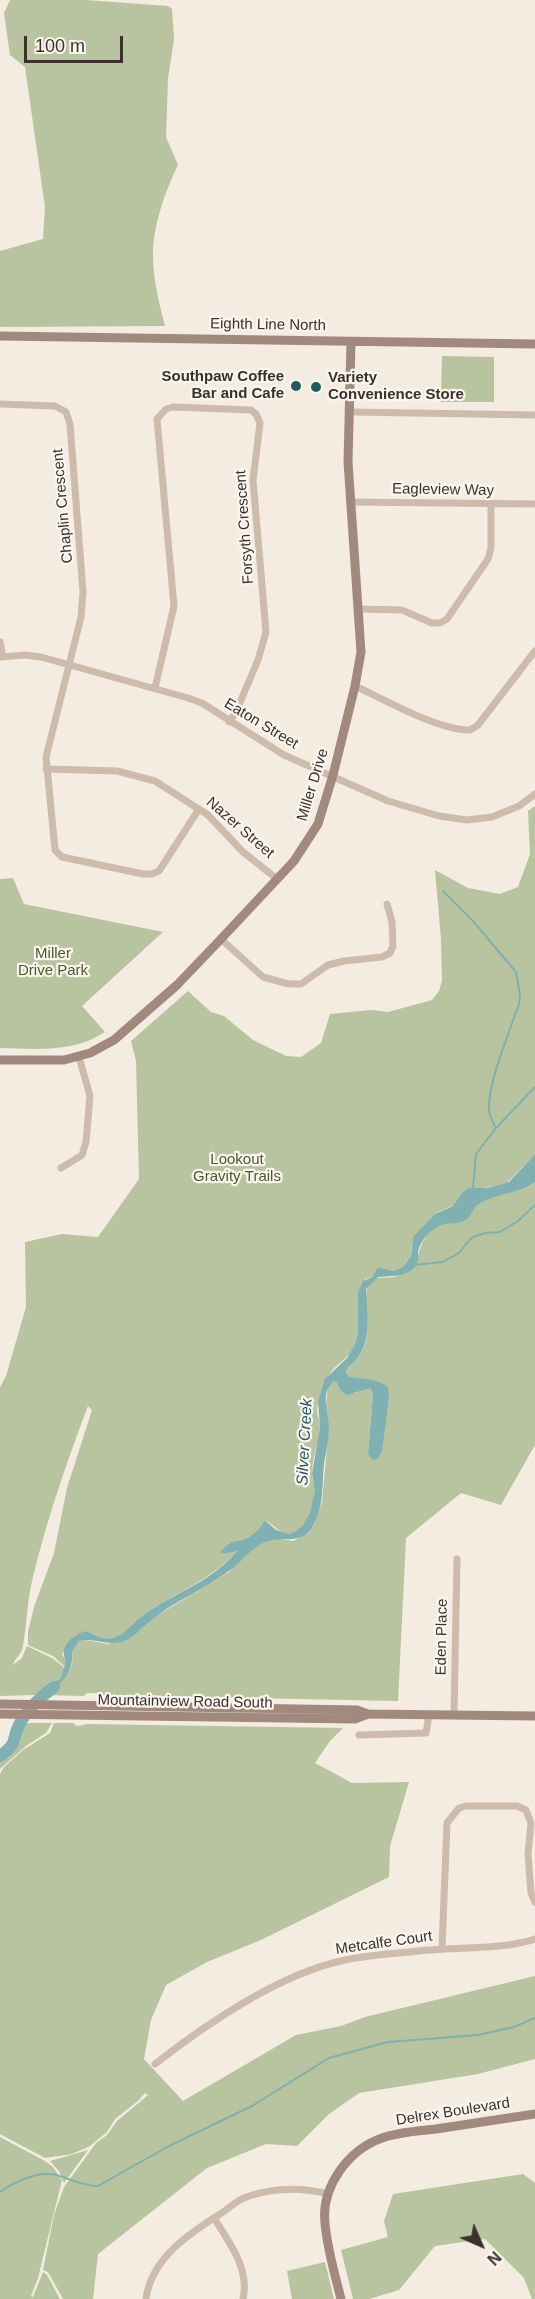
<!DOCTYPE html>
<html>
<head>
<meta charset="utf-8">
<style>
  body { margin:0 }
  #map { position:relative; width:535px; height:2299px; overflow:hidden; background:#f4ebe1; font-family:Arial,sans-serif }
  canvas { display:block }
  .north { position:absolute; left:451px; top:2215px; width:60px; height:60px; -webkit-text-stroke:4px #fbf5ee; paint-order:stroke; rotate:135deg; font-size:16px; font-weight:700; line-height:24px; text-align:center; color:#3b302b }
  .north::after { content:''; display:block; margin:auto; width:21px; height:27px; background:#3b302b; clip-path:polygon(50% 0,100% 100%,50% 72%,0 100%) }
  .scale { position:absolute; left:24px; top:36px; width:99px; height:27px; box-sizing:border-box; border:3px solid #3b302b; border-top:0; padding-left:8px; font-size:18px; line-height:21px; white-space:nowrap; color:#3b302b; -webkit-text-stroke:4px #fbf5ee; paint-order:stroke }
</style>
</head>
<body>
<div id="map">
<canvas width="535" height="2299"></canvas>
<div class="north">N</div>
<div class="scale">100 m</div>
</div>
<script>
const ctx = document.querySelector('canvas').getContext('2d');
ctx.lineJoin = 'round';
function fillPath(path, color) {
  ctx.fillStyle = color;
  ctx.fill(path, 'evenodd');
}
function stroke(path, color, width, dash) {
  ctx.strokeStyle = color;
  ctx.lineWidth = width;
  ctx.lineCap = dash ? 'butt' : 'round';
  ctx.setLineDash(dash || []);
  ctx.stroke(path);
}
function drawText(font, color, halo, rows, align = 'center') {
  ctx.font = font + ' Arial,sans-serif';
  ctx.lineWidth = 4.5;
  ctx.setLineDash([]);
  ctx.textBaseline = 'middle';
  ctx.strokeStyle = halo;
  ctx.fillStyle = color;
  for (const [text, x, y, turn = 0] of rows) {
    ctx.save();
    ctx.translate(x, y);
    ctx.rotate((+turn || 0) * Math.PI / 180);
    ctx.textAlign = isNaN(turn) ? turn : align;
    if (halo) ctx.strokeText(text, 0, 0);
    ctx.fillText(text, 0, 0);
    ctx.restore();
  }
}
fillPath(new Path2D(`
  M10,0H86L168,6L172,9L174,39L168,79L166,137L178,165C165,191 153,226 153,255C153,279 159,303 165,326L0,327V251L43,239L45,207L25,67L10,55L4,13Z
  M442,356L494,357V402H441Z
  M535,806V1154L507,1183L462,1193L454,1205L436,1213L412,1242L411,1256L403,1267L394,1271L378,1267L372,1277L365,1279C352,1304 363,1318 356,1340C350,1360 341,1359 331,1372C327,1376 317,1404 317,1410C317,1416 320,1422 320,1428C319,1443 312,1458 312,1473C312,1479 315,1485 315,1491C315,1504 308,1524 296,1532C284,1540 275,1525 265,1520C256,1534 247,1541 231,1542L221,1554L234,1550L237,1551C211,1581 173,1593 142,1616C132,1623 125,1635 112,1638C103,1640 94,1635 86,1631L62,1654L67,1662L65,1667L53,1656L28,1645V1632L34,1607L54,1553L67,1488L92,1410L88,1406C67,1461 47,1519 33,1577C27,1600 27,1623 23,1646C22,1654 15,1658 13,1665L22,1658L27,1646L52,1658L65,1668L61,1678L35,1695L0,1696V1387L6,1376L26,1307L25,1242L62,1234L98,1237L139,1179L136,1061L131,1041L188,991L211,1012L224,1016L253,1040L286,1056L301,1057L321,1043L330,1014L372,1010L388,1012L432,1000L439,991L442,981L441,939L435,870L468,888L500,894L518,887L530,854L528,811Z
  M13,878L24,904L163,932L82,1006L105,1032C73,1053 37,1049 0,1048V879Z
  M535,1182V1445L501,1505L461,1493L406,1538L398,1701L99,1695L98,1693H87L84,1696L43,1695C57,1685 76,1672 72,1652L79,1641L85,1640L108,1644L140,1630L153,1618L229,1572L246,1553L263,1542L276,1538L293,1541L308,1533L314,1525L322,1502L329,1426L325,1413L328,1386L334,1381L337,1383L340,1390L355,1393L364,1388H370L373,1394L368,1454L387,1409L389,1397L350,1377L346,1373L347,1368C385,1341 355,1298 371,1282C378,1275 385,1279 393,1277C402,1275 411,1267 418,1262C418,1245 427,1229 445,1223C451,1221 457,1223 463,1220C471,1216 472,1208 479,1204C495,1192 519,1194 535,1182Z
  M23,1723H52L46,1733L26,1746L0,1769V1760C19,1744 17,1745 23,1723Z
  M54,1723H73L77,1726L88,1724L343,1728L330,1741L315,1763L352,1783L409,1782L390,1846L389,1877L261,1940L207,1962L166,1985L151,2020L144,2059L183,2101L296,2035L341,2026L365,2017L535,1976V2059L478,2074L359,2093L329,2114L297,2146L266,2144L207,2168L98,2254L93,2299H63L48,2272L43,2270L54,2215L64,2187L96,2143L107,2135L117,2121L148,2095L145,2093L138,2101L115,2119L107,2132L90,2146L72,2154L45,2158L0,2134V1774L4,1767L23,1750L50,1733Z
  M0,2137L45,2161L53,2167L62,2180L38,2278L31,2296L33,2297L43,2272L47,2275L60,2299H0Z
  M88,2150L64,2183L59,2171L50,2161Z
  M523,2174L535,2183V2299H532L524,2278L485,2239L435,2246L399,2290L369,2299H353L341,2250L388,2237L384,2221L393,2194Z
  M325,2262L334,2299H292L287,2271Z`), '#b8c4a0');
fillPath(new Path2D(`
  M535,1154V1182C519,1194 496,1193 479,1204C472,1208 472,1217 464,1221C454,1226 446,1220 434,1229C427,1234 419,1243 418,1252C418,1255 419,1258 418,1261C414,1277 390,1276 378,1277L366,1289C367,1318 374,1349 347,1368L346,1373L350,1377C363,1379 377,1378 388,1387L389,1397L382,1451L378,1458L373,1460L368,1454L373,1394L370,1388L347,1395L340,1390L337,1383L334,1381C319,1394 329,1412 329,1428C329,1440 326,1452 324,1464C322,1486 324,1506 313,1526C301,1548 279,1533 261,1544C247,1552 239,1565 226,1573C203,1590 175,1601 153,1619C143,1626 136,1636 124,1641C106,1647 95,1637 79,1641L72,1652C75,1672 55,1696 35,1695L61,1678L66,1662C59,1646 71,1636 86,1631C94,1635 103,1640 112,1638C125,1635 132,1623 142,1616C173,1593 212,1582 237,1551L221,1554V1551L231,1542C247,1541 256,1534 265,1520L276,1530L289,1534L295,1532L303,1525L310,1513L315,1491L312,1473L320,1428L318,1402L325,1379L347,1358L355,1344L358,1332V1293L363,1281L372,1277L378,1267L394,1271L403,1267L411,1256L413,1237L435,1214L453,1206L462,1193L469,1188H487L509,1182Z`), '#7fb0b2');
stroke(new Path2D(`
  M443,891L472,920L516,972L520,995L519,1004C510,1031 487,1084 489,1111C490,1118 493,1122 496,1128
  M473,1188L476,1154L496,1128L535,1087
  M413,1265L443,1262L459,1253L471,1238L485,1233L500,1232L518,1221L535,1205
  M0,2192C10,2184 34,2173 48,2174C64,2174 77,2186 98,2186L169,2146L252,2106L329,2058L388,2042L478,2035L514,2027L535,2018`), '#7fb0b2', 2);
stroke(new Path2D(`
  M0,1756C20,1741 10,1743 19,1725C26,1711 41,1696 54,1687`), '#7fb0b2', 12);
stroke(new Path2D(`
  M0,404L55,406L66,412L70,424L83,592L81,617L46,757L55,850L62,857L143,874H152L159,871L199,809
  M351,412L535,415
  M350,502L535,504
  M359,609L402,610L432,623H440L447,619L488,559L491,548V504
  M0,642L3,657
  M0,657L25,655L41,657L188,698L202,703L284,755L388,801L439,816L467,820L492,817L519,806L535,794
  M355,686C384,699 439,731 470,730L478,725L535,651
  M155,688L174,606L157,419L166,409L173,407L251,410L256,414L260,423L253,480L266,632L258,660L236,712L229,722
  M46,769L117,771L155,781L208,815L243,852L277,879
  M221,939L263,977L289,984H301L328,965L344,961L382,957L390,953L393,946L392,922L387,904
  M61,1168L82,1155L86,1142L90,1096L79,1057
  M454,1715L457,1559
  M359,1735L426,1733L429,1715
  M442,1948L447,1823L459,1808L466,1806H517L526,1810L531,1823L528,1854L531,1893L535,1902
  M155,2064C206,2024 281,1973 345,1960C369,1955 394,1954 418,1951C454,1947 502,1950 535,1939
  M214,2218C229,2242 250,2269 243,2299
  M146,2299C151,2258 190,2233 223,2212C230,2207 238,2200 246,2197C273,2188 301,2187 328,2194`), '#cdbbac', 7);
stroke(new Path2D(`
  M0,336L535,344
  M0,1060H64L90,1053L114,1040L177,985L221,939L294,861L318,824L333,775L355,686L361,652L348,462L351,342
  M0,1704L357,1710L368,1714L535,1716
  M0,1714L355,1719L368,1714
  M341,2299C335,2275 327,2248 325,2223C321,2187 348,2150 382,2138C399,2132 418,2131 436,2129C469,2124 502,2119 535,2114`), '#a18a7d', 9);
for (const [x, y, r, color] of [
  [296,386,6,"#1f5a5e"],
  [316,387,6,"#1f5a5e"]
]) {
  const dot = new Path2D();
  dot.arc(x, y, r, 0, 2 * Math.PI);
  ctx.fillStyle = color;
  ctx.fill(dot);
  stroke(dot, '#fbf5ee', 2);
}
drawText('15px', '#3b302b', '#fbf5ee', [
  ["Eighth Line North",268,325,1],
  ["Eagleview Way",443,490,1],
  ["Chaplin Crescent",63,506,-95],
  ["Forsyth Crescent",245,527,-94],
  ["Eaton Street",261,724,31],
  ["Miller Drive",313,785,-73],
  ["Nazer Street",240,828,41],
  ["Eden Place",442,1637,-89],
  ["Mountainview Road South",185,1702,1],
  ["Metcalfe Court",384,1943,-8],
  ["Delrex Boulevard",453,2112,-9]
]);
drawText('bold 15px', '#3b302b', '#fbf5ee', [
  ["Southpaw Coffee",284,377],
  ["Bar and Cafe",284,394],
  ["Variety",328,378,"left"],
  ["Convenience Store",328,395,"left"]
], 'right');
drawText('15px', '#4a5a2e', '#fbf5ee', [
  ["Miller",53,954],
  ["Drive Park",53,971],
  ["Lookout",237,1160],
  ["Gravity Trails",237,1177]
]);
drawText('italic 16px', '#1f5a5e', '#fbf5ee', [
  ["Silver Creek",305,1442,-87]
]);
</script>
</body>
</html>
